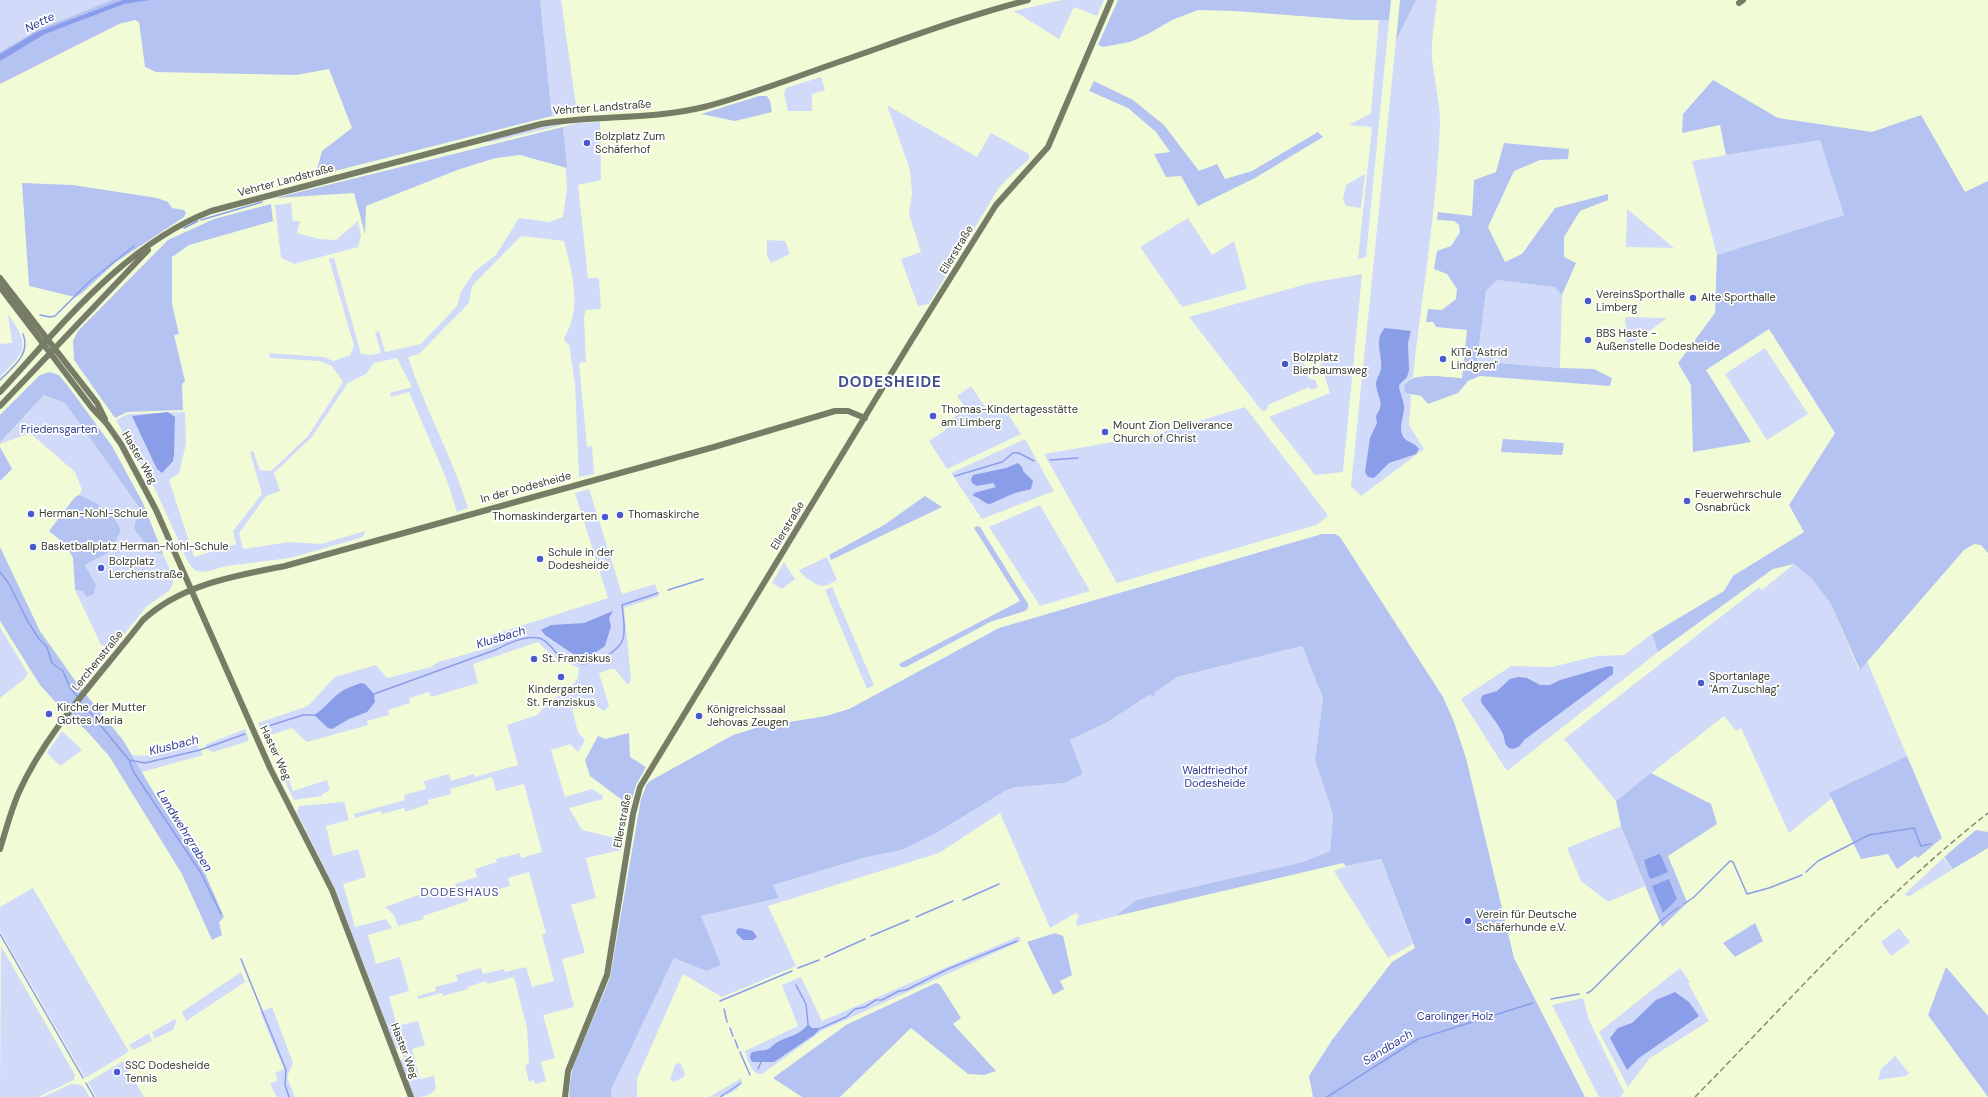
<!DOCTYPE html>
<html>
<head>
<meta charset="utf-8">
<style>
  body { margin:0 }
  canvas { display:block; background:#f1fcd7 }
</style>
</head>
<body>
<canvas width="1988" height="1097"></canvas>
<script>
const ctx = document.querySelector('canvas').getContext('2d');
ctx.lineJoin = 'round';
function fillPath(path, color) {
  ctx.fillStyle = color;
  ctx.fill(path, 'evenodd');
}
function stroke(path, color, width, dash) {
  ctx.strokeStyle = color;
  ctx.lineWidth = width;
  ctx.lineCap = dash ? 'butt' : 'round';
  ctx.setLineDash(dash || []);
  ctx.stroke(path);
}
function drawText(font, color, halo, rows, align = 'center') {
  ctx.font = font + ' "DM Sans",sans-serif';
  ctx.lineWidth = 3.5;
  ctx.setLineDash([]);
  ctx.textBaseline = 'middle';
  ctx.strokeStyle = halo;
  ctx.fillStyle = color;
  for (const [text, x, y, turn = 0] of rows) {
    ctx.save();
    ctx.translate(x, y);
    ctx.rotate((+turn || 0) * Math.PI / 180);
    ctx.textAlign = isNaN(turn) ? turn : align;
    if (halo) ctx.strokeText(text, 0, 0);
    ctx.fillText(text, 0, 0);
    ctx.restore();
  }
}
fillPath(new Path2D(`
  M0,0H112L39,29L0,52Z
  M540,0H561L577,113L552,116Z
  M1062,0H1104L1097,16L1074,7L1059,39L1014,11Z
  M1416,0H1437C1435,19 1431,38 1432,57C1434,80 1440,101 1440,123C1437,208 1422,293 1413,377L1407,381L1405,393L1411,395L1409,425L1424,449L1361,496L1351,486L1396,41Z
  M1379,20H1389L1366,257L1358,259L1372,127L1349,125L1371,113Z
  M821,77L825,90L812,94V111H788L784,94L786,88Z
  M887,105L977,157L991,133L1029,154V159L1010,176L998,189L929,304L918,306L901,259L921,252L909,214L912,194L910,170Z
  M565,122L558,126L487,143L489,139Z
  M600,122L601,180L578,185L588,278H599L601,309L586,310L584,318L586,362L579,363L587,447L592,446L594,474L579,477L575,384L569,344L565,342L564,338C583,307 572,273 564,241L521,236L472,286L469,303L419,354L408,357C425,409 452,456 468,508L457,512L446,478L409,392L391,397L390,393L412,387L397,358L374,363L366,374L348,383L312,437L274,473L280,491L266,496L239,533L243,549L290,542L321,544L365,531L363,537L290,558L226,566L209,571L202,572L195,570L189,564L156,491L116,420L128,414L185,412L186,444L179,473L169,480L194,557L236,544L233,531L262,494L250,452L253,451L260,470L271,471L308,436L343,382L332,366L320,361L270,358L269,353L324,357L333,361L350,355L354,346L329,259L334,258L361,354L371,355L381,353L375,332L379,331L385,352L421,344L457,306L461,292L474,272L496,255L519,218L549,222L563,217L567,188L563,127L577,123Z
  M1821,139L1844,215L1717,255L1692,161Z
  M1365,174L1361,208L1346,206L1343,199L1346,185Z
  M291,203L293,221H300L297,233L319,239L336,240L358,221L361,235L358,247L294,264L281,258L275,205Z
  M1627,209L1674,248L1626,247Z
  M1188,218L1212,255L1234,241L1247,289L1182,307L1140,247Z
  M767,240L785,241L790,254L771,263L767,255Z
  M1362,274L1343,472L1315,475L1269,417L1330,393L1318,356L1303,361L1309,379L1315,380L1318,387L1311,390L1309,387L1268,405L1267,410L1262,411L1189,317L1310,283Z
  M1497,280L1554,287L1562,295L1560,368L1477,361L1486,291Z
  M8,314C31,347 26,350 0,377V344L12,343Z
  M1625,317L1667,318L1627,348Z
  M1765,348L1808,414L1767,440L1725,374Z
  M971,386L989,413L1002,405L1021,434L947,469L929,441L947,429L944,424L966,409L957,396Z
  M44,395L65,403L138,506L134,529L152,552L163,554L172,574L173,584L169,591L147,606L113,648L101,645L75,590L83,591L96,585L85,565L117,548L115,542L121,530C114,512 96,502 79,495L82,490L75,472L30,433L0,444Z
  M1245,407L1327,514V517L1316,525L1117,583L1044,454L1153,435Z
  M1025,439L1054,491L982,519L951,473Z
  M589,489L622,594L655,584L659,596L624,608L631,680L628,685L614,668L599,673L609,706L604,711L595,705L572,709L578,732L585,740L578,752L570,744L551,750L565,797L592,789L602,795L603,799L569,808L582,830L623,840L621,850L586,858L596,898L571,905L585,953L562,959L574,1007L543,1015L555,1058L541,1062L546,1081L535,1084L534,1080L529,1082L525,1065L529,1064L527,1028L514,977L487,984L486,981L467,987L468,989L443,996L442,993L418,999L417,996L436,991L435,987L458,981L456,975L481,968L483,974L504,969L505,972L526,967L532,987L554,981L542,935L546,933L529,872L508,878L510,886L485,893L484,888L466,893L468,901L423,916L424,919L398,926L394,915L385,907L433,890L435,894L456,888L455,884L477,877L475,869L497,862L496,859L520,853L521,858L542,852L524,784L496,791L492,777L450,789L451,794L428,800L429,804L405,812L404,808L382,814L380,811L355,818L354,814L405,800L404,795L426,789L424,781L449,774L451,781L474,774L475,777L518,765L507,725L537,715L550,700L567,692L578,678L579,668L552,656L538,642L473,664L478,683L431,697L429,692L409,698L410,703L388,710L389,715L367,721L368,725L307,742L292,728L264,737L258,723L308,706L335,677L376,665L387,678L431,667L438,662L492,647L489,636L608,598L575,493Z
  M1040,505L1090,591L1040,606L989,527Z
  M827,557L837,580C833,582 827,586 822,586C817,586 801,575 799,570Z
  M784,562L795,579L782,589L772,583Z
  M1794,564L1812,579L1831,604L1859,670L1867,661L1907,756L1830,793L1832,798L1789,833L1741,728L1736,731L1724,716L1616,801L1564,739L1759,587L1762,590Z
  M832,587L874,685L867,689L825,590Z
  M0,627L28,674L22,681L0,698Z
  M1652,634L1658,652L1507,771L1461,699L1511,666L1552,667L1597,656L1624,655Z
  M1302,646L1323,698L1315,760L1333,815L1330,851L1303,862L1136,900L1116,916L1077,926L1076,922L1079,916L1076,913L1050,928L1000,813L939,853L768,906L796,966L722,997L683,974L637,1079V1097H611V1090L674,958L706,971L701,916L779,898L773,885L867,857L902,850L938,832L1005,791L1016,787L1065,783L1083,774L1070,740L1106,723L1177,677Z
  M245,729L249,741L213,752L210,751L205,745Z
  M62,731L82,750L60,766L47,753Z
  M196,742L203,755L142,772L132,755C154,758 175,750 196,742Z
  M283,763L293,791L327,780L330,790L322,794V796L294,800L277,765Z
  M344,802L349,820L326,826L333,856L358,849L366,877L343,884L355,927L386,919L392,928L368,935L376,964L400,957L409,991L389,997L397,1026L418,1021L425,1045L412,1049L420,1079L434,1076L436,1088C432,1096 423,1097 414,1097L400,1060L404,1058L400,1048L396,1049L336,891L297,813L299,806Z
  M1621,826L1645,886L1608,902L1581,881L1567,848Z
  M1943,858L1953,869L1908,897L1905,894Z
  M1381,859L1413,944L1388,958L1334,871L1347,866Z
  M33,888L128,1050L127,1053L85,1078L0,931V907Z
  M1899,928L1910,942L1891,956L1881,942Z
  M1019,936L1021,941L823,1030L762,1074C751,1075 748,1060 745,1051L798,1026L782,985L801,977L822,1021Z
  M1,946L75,1075L74,1080L38,1097H0Z
  M1680,968L1690,982L1688,983L1709,1021L1650,1058L1628,1087L1599,1032Z
  M241,972L245,982L186,1021L182,1012Z
  M1583,998L1589,1020L1624,1092L1620,1097H1599L1552,1005Z
  M272,1007L293,1063L287,1077L295,1097H277L270,1084L278,1080L275,1073L284,1069L260,1012Z
  M175,1019L176,1022L173,1030L155,1038L152,1032Z
  M149,1033L152,1041L133,1050L129,1045Z
  M1895,1056L1909,1073L1906,1076L1878,1080L1881,1069Z
  M123,1061L144,1097H96L88,1082Z
  M678,1063L681,1064L685,1074L684,1077L674,1082L670,1079L675,1065Z
  M742,1078C741,1094 722,1097 709,1097Z
  M71,1084L82,1085L90,1097H43Z`), '#d1daf9');
fillPath(new Path2D(`
  M112,0H540L552,116L319,175L316,173L322,151L352,128L329,69L296,75L156,72L145,67L139,22L135,20L119,24L0,84V52L39,29Z
  M1118,0H1391L1389,20H1352L1235,11L1198,10L1172,20L1148,34L1130,42L1103,47L1098,45Z
  M1400,0H1416L1396,41Z
  M1713,80L1778,118L1872,132L1921,115L1965,192L1988,181V553L1981,545L1974,544L1964,550L1860,670L1831,604L1812,579L1794,564L1773,569L1658,652L1652,634L1724,591L1733,576L1804,532L1789,505L1835,433L1769,329L1706,370L1751,442L1693,452L1691,385L1678,363L1715,313L1717,255L1844,215L1820,140L1726,155L1720,125L1682,133L1683,114Z
  M1094,81L1133,100L1164,125L1199,171L1217,164L1225,179L1252,171L1318,132L1323,137L1255,178L1198,206L1181,176L1166,177L1154,154L1170,152L1156,132L1128,108L1089,91Z
  M759,96H767L770,101L772,112L735,121L701,114Z
  M563,127L567,168L520,155L496,158L460,169L366,206L365,234L354,193L275,198Z
  M1504,143L1569,149L1568,159L1540,160L1514,171L1488,227L1505,262L1522,254L1555,208L1608,194V200L1580,211L1564,237V257L1576,263L1562,295L1554,287L1497,280L1486,291L1477,361L1560,368L1594,369L1612,378L1610,386L1480,376L1468,381L1458,393L1428,404L1421,396L1405,393C1399,368 1447,378 1462,378L1467,330L1436,327L1433,322H1426L1428,309L1442,310L1456,299L1457,289L1447,274L1434,269L1437,251L1451,246L1460,232L1459,225L1454,221L1437,220L1438,212L1472,216L1474,180L1496,172Z
  M22,183L73,185L157,198L168,202L172,208L184,210L186,213L184,217L116,262L81,294L75,297L29,286Z
  M271,204L273,221L189,245L172,257V304L179,334L174,335L185,381L182,384L183,410L127,412L115,418L74,360L73,341L78,331L168,240L214,219Z
  M50,372L59,375L71,390L112,446L143,503L163,554L152,552L134,529L138,506L65,403L44,395L0,443V415L40,375Z
  M1503,439L1564,443L1562,455L1501,452Z
  M0,447L12,469L0,481Z
  M79,495C96,502 114,512 121,530L115,542L117,548L85,565L96,585L94,594L86,597L83,591L75,590L73,558L66,545L49,531L75,497Z
  M925,496L942,507L831,560L829,555L884,525Z
  M977,526L980,527L1028,604V608L1025,611L990,622L906,667H901L899,664L1020,601L974,528Z
  M1322,534H1335L1340,537L1443,697L1454,722L1466,758L1514,958L1585,1097H1313L1309,1076L1332,1040L1392,962L1415,948L1381,859L1346,866L1343,863L1116,916L1136,900L1303,862L1330,851L1333,815L1315,760L1323,698L1302,646L1177,677L1155,692L1154,696L1149,695L1106,723L1070,740L1083,774L1065,783L1016,787L1005,791L938,832L902,850L867,857L773,885L779,898L701,916L721,965L706,971L674,958L611,1090V1097H569L570,1083L573,1067L610,978L641,799L647,784L650,781L733,735L759,727L826,716L849,709L999,628Z
  M0,547L40,631L79,686L123,740L160,803L203,869L224,917L219,922L222,935L212,940L182,874L109,756L85,729L70,718L40,685L0,621Z
  M629,733L630,757L646,767L636,785L630,806L590,776L585,760L598,736L605,739Z
  M1907,756L1942,838L1918,858L1915,856L1897,869L1888,854L1861,859L1829,793Z
  M1651,773L1711,804L1717,824L1668,856L1687,902L1685,905L1662,927L1621,826L1616,801Z
  M1976,830L1988,832V848L1953,869L1944,857Z
  M1755,923L1763,941L1735,957L1723,943Z
  M1055,933L1063,936L1072,975L1060,981L1064,989L1053,995L1027,942Z
  M1946,967L1988,1016V1097L1928,1015Z
  M936,983L940,985L961,1018L953,1024L996,1071L984,1075L968,1074L911,1028L840,1097H802L773,1078L846,1025Z`), '#b5c3f2');
fillPath(new Path2D(`
  M123,0H150L124,4L45,34L0,61V54L37,32Z
  M1385,328L1411,331L1408,343L1409,371L1407,377L1399,385C1399,393 1405,401 1404,410C1403,418 1398,430 1404,438C1409,443 1415,443 1419,449L1416,454L1389,463L1374,478L1368,477L1365,472L1370,438L1377,423L1376,416C1386,401 1377,399 1376,384C1376,379 1380,374 1381,369C1383,355 1373,340 1385,328Z
  M168,412L175,417L174,455L173,461L162,473L157,469L132,416Z
  M1018,463L1022,467L1023,471L1033,481L1031,489L1015,493L990,504C984,504 980,497 973,496L974,493L996,487L993,483L977,486L972,483L971,479L973,475L1006,468Z
  M613,611L609,618L611,626L605,646L589,657L576,656L545,635L541,630L551,625L584,623Z
  M1609,666L1613,667V674L1524,740C1521,745 1516,751 1509,748C1504,745 1505,739 1503,734C1498,723 1488,712 1481,702V698L1483,695L1497,691L1510,679L1519,677L1527,678L1540,685H1550L1560,680Z
  M361,683L365,684L374,694L375,702L367,712L349,719L332,729L328,728L314,715C324,709 329,701 338,694C345,688 353,686 361,683Z
  M1659,854L1661,856L1668,872L1651,879L1649,877L1644,860Z
  M1669,879L1677,899L1663,913L1652,886Z
  M740,928L753,931L757,937L753,940H743L736,933L737,929Z
  M1675,992L1689,1002L1699,1016L1639,1058L1627,1070L1610,1038L1618,1028L1632,1023L1656,1000Z
  M808,1024L812,1028H821L814,1035L774,1062H752L750,1057L751,1053C757,1050 761,1051 766,1050C770,1049 773,1045 776,1043C787,1036 800,1036 808,1024Z`), '#8a9de9');
stroke(new Path2D(`
  M201,220L262,202
  M184,228L198,221
  M40,315L50,317L55,316L90,281L134,246
  M0,380C13,367 31,354 23,334
  M1050,460L1078,458
  M955,476L1002,462L1013,453H1019L1034,461
  M0,572L9,584L27,620L39,639L47,647L52,663L63,671L70,688L78,697
  M668,590L703,579
  M374,694L495,650C507,644 525,635 539,638C548,640 553,651 560,656C578,668 594,665 611,653C616,649 621,646 623,639C626,629 623,616 622,605L658,593
  M84,705L129,760L145,763L200,750L245,734
  M262,728L303,715H314
  M129,760L133,771L201,873L221,914
  M1806,872L1818,861L1869,835L1914,828L1921,846L1931,844
  M963,900L999,884
  M1684,904L1694,897L1730,861L1733,862L1747,894L1769,888L1802,875
  M916,917L953,901
  M0,934L83,1078
  M871,936L909,920
  M825,957L865,939
  M241,959L286,1070L285,1085L289,1097
  M798,968L819,960
  M796,985L806,1004L808,1024
  M1587,993L1591,991L1663,919L1679,907
  M1551,999L1579,994
  M720,1001L792,971
  M724,1009L727,1022
  M730,1028L733,1036
  M821,1028L846,1017L855,1009L865,1007L876,1000H882L899,991L906,990L948,969L1017,941
  M735,1040L738,1048
  M740,1052L750,1075
  M758,1069L761,1062
  M86,1083L94,1097
  M720,1097L741,1083
  M1327,1097L1418,1039L1533,1003`), '#8a9de9', 1.5);
stroke(new Path2D(`
  M1739,3L1743,0
  M0,278L97,403L105,419
  M0,287L92,408L107,424L121,444L156,510L270,768L332,890L411,1097
  M0,392C62,325 124,245 211,211L541,124C595,115 651,120 704,107C747,96 790,79 833,64C897,42 962,17 1028,0
  M0,406L148,250
  M0,849C6,830 11,810 19,792C47,730 102,673 143,620C182,584 235,576 285,566L714,447L835,411H848L865,418
  M565,1097L568,1071L607,975L633,814L640,787L911,341L996,205L1048,147L1111,0`), '#767c66', 6);
stroke(new Path2D(`
  M1695,1097C1790,1000 1881,897 1988,813`), '#858c75', 1.5, [6, 3]);
for (const [x, y, r, color] of [
  [587,143,4,"#495acf"],
  [1693,298,4,"#495acf"],
  [1588,301,4,"#495acf"],
  [1588,340,4,"#495acf"],
  [1443,359,4,"#495acf"],
  [1285,364,4,"#495acf"],
  [933,416,4,"#495acf"],
  [1105,432,4,"#495acf"],
  [1687,501,4,"#495acf"],
  [31,514,4,"#495acf"],
  [620,515,4,"#495acf"],
  [605,517,4,"#495acf"],
  [33,547,4,"#495acf"],
  [540,559,4,"#495acf"],
  [101,568,4,"#495acf"],
  [534,659,4,"#495acf"],
  [561,677,4,"#495acf"],
  [1701,683,4,"#495acf"],
  [49,714,4,"#495acf"],
  [699,716,4,"#495acf"],
  [1468,921,4,"#495acf"],
  [117,1072,4,"#495acf"]
]) {
  const dot = new Path2D();
  dot.arc(x, y, r, 0, 2 * Math.PI);
  ctx.fillStyle = color;
  ctx.fill(dot);
  stroke(dot, '#fff', 1.5);
}
drawText('11px', '#373b2d', '#fff', [
  ["Vehrter Landstraße",602,108,-4],
  ["Vehrter Landstraße",286,181,-15],
  ["Ellerstraße",957,250,-59],
  ["Haster Weg",139,458,60],
  ["In der Dodesheide",526,488,-15],
  ["Ellerstraße",788,526,-59],
  ["Lerchenstraße",98,661,-51],
  ["Haster Weg",275,753,65],
  ["Ellerstraße",623,821,-79],
  ["Haster Weg",404,1051,69]
]);
drawText('11px', '#373b2d', '#fff', [
  ["Bolzplatz Zum",595,137],
  ["Schäferhof",595,150],
  ["VereinsSporthalle",1596,295],
  ["Limberg",1596,308],
  ["Alte Sporthalle",1701,298],
  ["BBS Haste -",1596,334],
  ["Außenstelle Dodesheide",1596,347],
  ["KiTa \"Astrid",1451,353],
  ["Lindgren\"",1451,366],
  ["Bolzplatz",1293,358],
  ["Bierbaumsweg",1293,371],
  ["Thomas-Kindertagesstätte",941,410],
  ["am Limberg",941,423],
  ["Mount Zion Deliverance",1113,426],
  ["Church of Christ",1113,439],
  ["Feuerwehrschule",1695,495],
  ["Osnabrück",1695,508],
  ["Herman-Nohl-Schule",39,514],
  ["Thomaskirche",628,515],
  ["Thomaskindergarten",597,517,"right"],
  ["Basketballplatz Herman-Nohl-Schule",41,547],
  ["Schule in der",548,553],
  ["Dodesheide",548,566],
  ["Bolzplatz",109,562],
  ["Lerchenstraße",109,575],
  ["St. Franziskus",542,659],
  ["Sportanlage",1709,677],
  ["\"Am Zuschlag\"",1709,690],
  ["Kindergarten",561,690,"center"],
  ["St. Franziskus",561,703,"center"],
  ["Kirche der Mutter",57,708],
  ["Gottes Maria",57,721],
  ["Königreichssaal",707,710],
  ["Jehovas Zeugen",707,723],
  ["Verein für Deutsche",1476,915],
  ["Schäferhunde e.V.",1476,928],
  ["SSC Dodesheide",125,1066],
  ["Tennis",125,1079]
], 'left');
drawText('11px', '#2d3890', '#fff', [
  ["Friedensgarten",59,430],
  ["Waldfriedhof",1215,771],
  ["Dodesheide",1215,784],
  ["Carolinger Holz",1455,1017]
]);
drawText('italic 12px', '#323e96', '#fff', [
  ["Nette",40,23,-26],
  ["Klusbach",501,638,-17],
  ["Klusbach",174,746,-14],
  ["Landwehrgraben",184,831,58],
  ["Sandbach",1388,1048,-32]
]);
ctx.letterSpacing = '1px';
drawText('12px', '#414e8a', '#fff', [
  ["DODESHAUS",460,893]
]);
ctx.letterSpacing = '0px';
ctx.letterSpacing = '1px';
drawText('bold 15px', '#414e8a', '#fff', [
  ["DODESHEIDE",890,383]
]);
ctx.letterSpacing = '0px';
</script>
</body>
</html>
